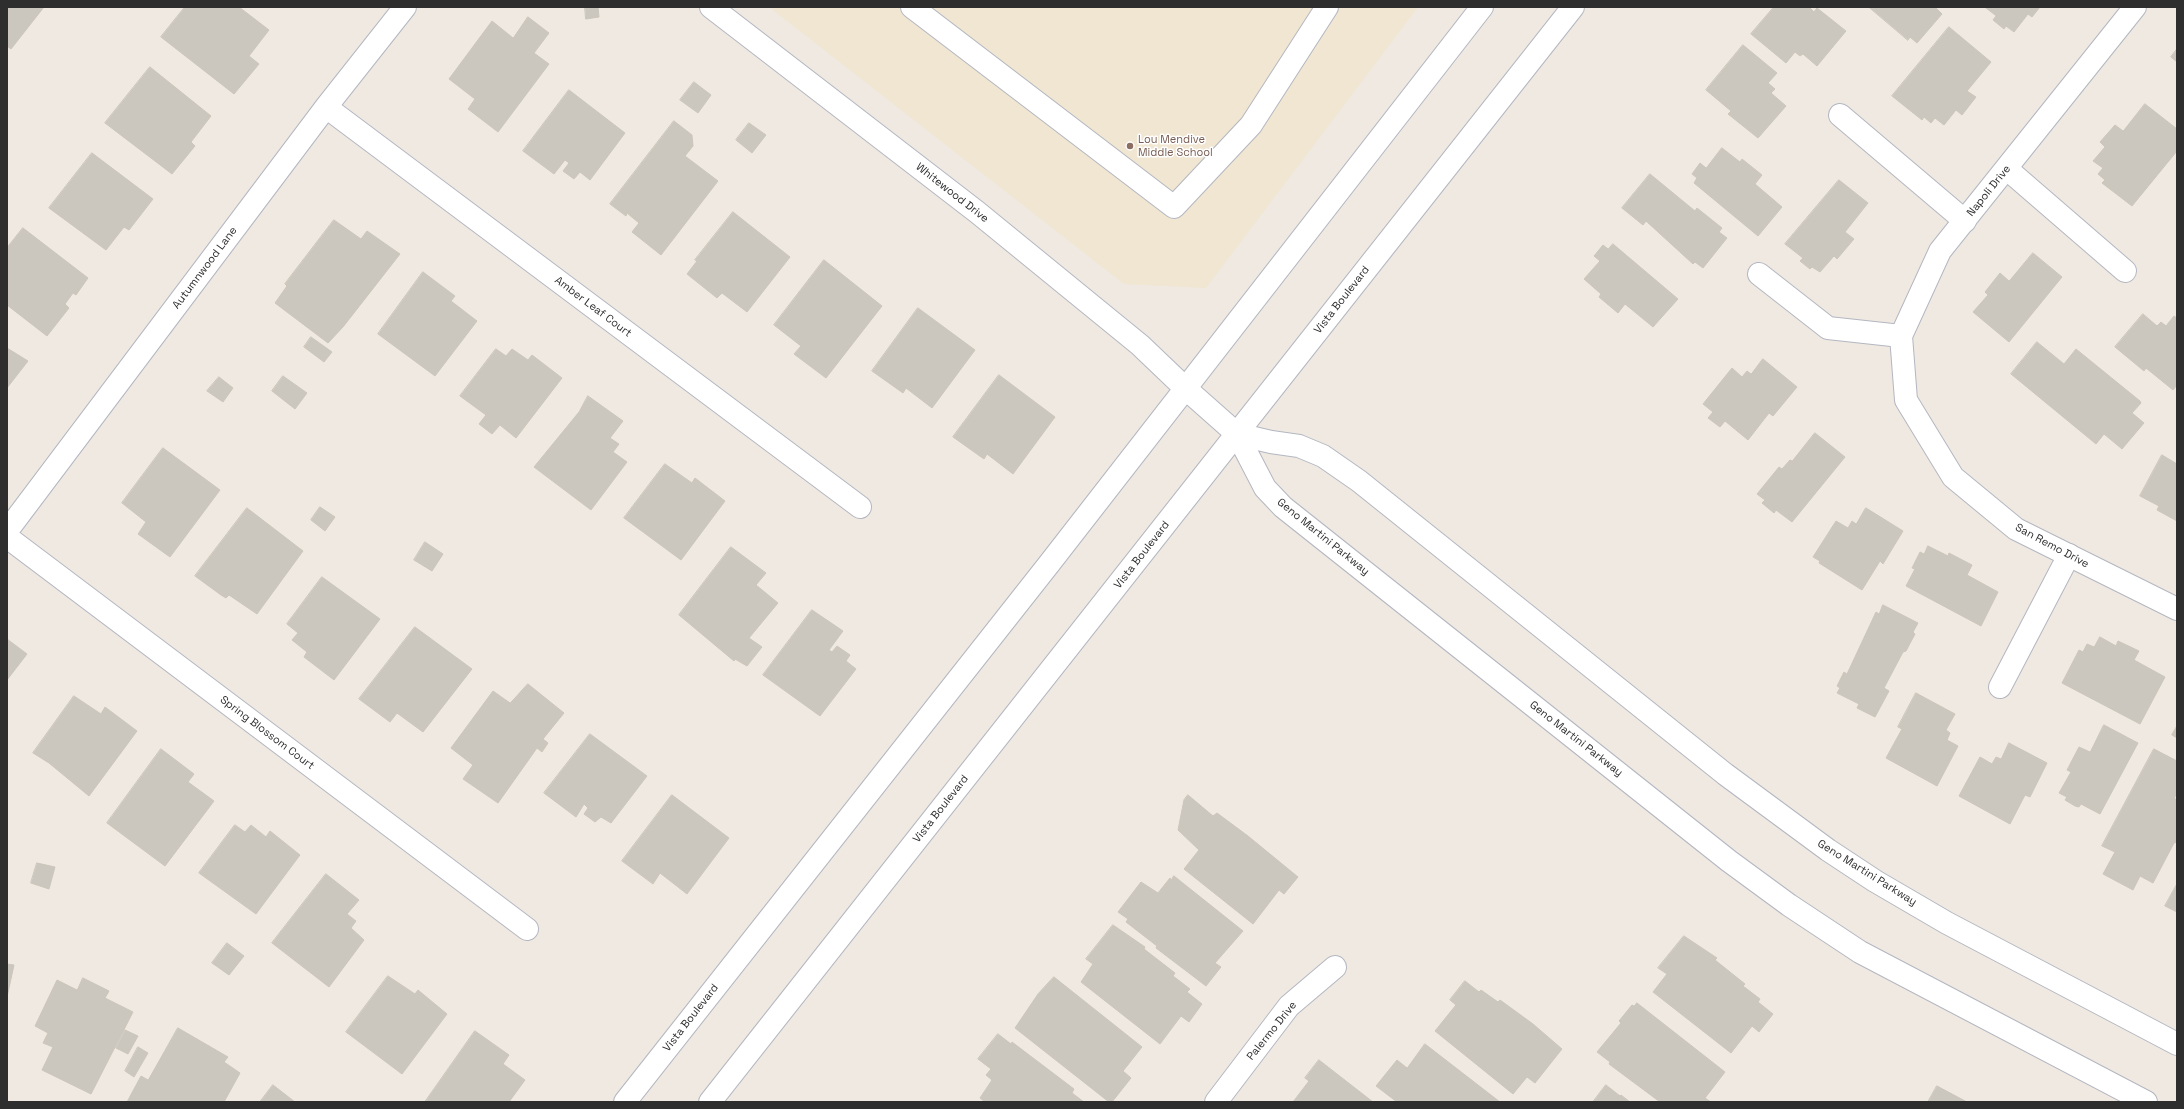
<!DOCTYPE html>
<html>
<head>
<meta charset="utf-8">
<style>
  body { margin:0 }
  #map { position:relative; width:2184px; height:1109px; overflow:hidden; background:#efe9e1; font-family:"Space Grotesk",sans-serif }
  canvas { display:block }
  .frame { position:absolute; inset:0; border:8px solid #2e2e2e; pointer-events:none }
</style>
</head>
<body>
<div id="map">
<canvas width="2184" height="1109"></canvas>
<div class="frame"></div>
</div>
<script>
const ctx = document.querySelector('canvas').getContext('2d');
ctx.lineJoin = 'round';
function fillPath(path, color) {
  ctx.fillStyle = color;
  ctx.fill(path, 'evenodd');
}
function stroke(path, color, width, dash) {
  ctx.strokeStyle = color;
  ctx.lineWidth = width;
  ctx.lineCap = dash ? 'butt' : 'round';
  ctx.setLineDash(dash || []);
  ctx.stroke(path);
}
function drawText(font, color, halo, rows, align = 'center') {
  ctx.font = font + ' "Space Grotesk",sans-serif';
  ctx.lineWidth = 3;
  ctx.setLineDash([]);
  ctx.textBaseline = 'middle';
  ctx.strokeStyle = halo;
  ctx.fillStyle = color;
  for (const [text, x, y, turn = 0] of rows) {
    ctx.save();
    ctx.translate(x, y);
    ctx.rotate((+turn || 0) * Math.PI / 180);
    ctx.textAlign = isNaN(turn) ? turn : align;
    if (halo) ctx.strokeText(text, 0, 0);
    ctx.fillText(text, 0, 0);
    ctx.restore();
  }
}
fillPath(new Path2D(`
  M769,7H1418L1206,288L1124,284Z`), '#f0e6d1');
const building = new Path2D(`
  M7,7H44L11,49L7,46Z
  M185,7H239L269,30L249,56L259,64L234,94L161,37Z
  M585,7H598L599,17L586,19Z
  M1774,7H1809L1814,12L1817,8L1846,31L1817,66L1803,54L1800,56L1795,52L1786,63L1751,34Z
  M1869,7H1935L1942,14L1917,43L1910,37L1908,40Z
  M1985,7H2040L2032,17L2028,14L2014,32L2006,26L2004,29L1993,20L1996,16Z
  M528,17L549,33L534,53L549,64L498,132L468,109L475,99L449,79L492,21L513,38Z
  M1949,27L1991,62L1967,91L1976,97L1962,115L1956,110L1944,125L1935,118L1931,123L1924,117L1922,120L1892,96Z
  M1743,45L1777,73L1768,83L1775,89L1771,93L1786,106L1758,138L1728,114L1731,111L1706,90Z
  M2177,49V62L2171,57Z
  M150,67L211,116L191,142L195,146L172,174L105,123Z
  M694,82L711,95L698,113L680,100Z
  M569,90L625,133L590,180L580,172L574,179L563,171L569,163L565,160L554,174L523,151Z
  M2145,104L2177,129V151L2132,206L2102,183L2105,180L2098,174L2103,168L2093,161L2105,147L2100,142L2115,125L2123,131Z
  M674,121L692,135L693,146L685,156L718,181L661,255L632,232L639,223L627,213L626,216L610,204Z
  M749,123L766,135L752,153L736,140Z
  M1722,148L1740,162L1742,159L1762,175L1755,184L1782,207L1758,236L1694,183L1697,178L1692,174L1700,163L1706,168Z
  M92,153L153,199L129,230L124,227L106,250L49,208Z
  M1650,174L1695,211L1697,208L1722,228L1719,232L1727,238L1703,268L1695,262L1693,264L1646,221L1643,225L1622,208Z
  M1839,180L1868,203L1845,232L1854,239L1837,259L1834,256L1820,272L1812,267L1810,269L1800,261L1803,258L1785,244Z
  M733,212L790,257L747,312L722,293L717,298L687,274L697,261L695,260Z
  M334,220L361,239L367,231L400,254L343,327L328,343L275,303L287,286L285,284Z
  M23,228L88,278L76,295L73,293L65,304L69,308L47,336L7,305V248Z
  M1613,244L1678,299L1653,327L1625,304L1618,313L1599,297L1601,294L1584,279L1600,261L1594,256L1603,245L1608,249Z
  M2033,253L2062,277L2009,342L1973,312L1988,295L1985,292L2000,273L2009,281Z
  M824,260L882,306L826,378L794,354L801,346L774,325Z
  M423,272L455,296L451,301L477,321L435,376L378,334Z
  M918,308L975,350L932,408L906,388L903,393L872,371Z
  M2143,314L2157,326L2161,322L2166,326L2174,316L2177,318V385L2173,390L2146,368L2144,371L2115,347Z
  M311,337L332,352L324,362L304,347Z
  M2037,342L2064,364L2076,349L2140,401L2141,403L2132,413L2144,423L2122,449L2104,434L2096,444L2011,374Z
  M7,348L28,361L7,388Z
  M496,349L506,356L512,349L528,360L532,355L562,378L516,438L500,425L492,434L479,424L486,415L460,396Z
  M1763,359L1797,387L1773,416L1769,413L1748,440L1725,421L1720,427L1708,418L1713,412L1703,404L1732,368L1742,377L1747,371L1751,374Z
  M999,375L1055,417L1013,474L987,454L984,459L953,437Z
  M283,376L307,393L295,409L272,391Z
  M219,377L233,388L223,402L207,391Z
  M588,396L623,421L610,438L619,444L613,452L627,462L591,510L534,467L579,412Z
  M1815,433L1845,457L1792,522L1776,510L1774,513L1762,503L1765,500L1757,494L1779,467L1782,469L1790,460L1792,461Z
  M163,448L220,490L170,557L138,534L146,522L122,503Z
  M2162,455L2177,464V521L2157,510L2159,506L2140,496Z
  M665,464L692,483L695,478L725,501L681,560L624,518Z
  M320,507L335,517L325,531L311,520Z
  M247,508L303,551L257,614L229,595L226,598L221,595L195,576Z
  M1866,508L1903,531L1883,564L1880,561L1862,590L1819,563L1820,561L1813,557L1836,521L1848,528L1852,521L1856,524Z
  M425,542L443,554L432,571L414,560Z
  M1928,546L1948,556L1949,553L1972,565L1967,575L1998,592L1981,626L1906,586L1915,569L1912,568L1920,552L1924,554Z
  M731,547L766,573L756,585L778,603L749,638L762,647L747,666L735,659L734,661L679,615Z
  M322,577L380,619L334,680L304,657L307,652L292,640L298,633L287,624Z
  M1883,605L1918,623L1913,632L1915,634L1906,651L1903,652L1884,688L1889,691L1875,717L1857,708L1859,704L1837,693L1840,688L1837,686L1844,672L1847,674L1876,612L1879,614Z
  M812,610L843,631L829,650L832,652L837,646L850,655L846,661L856,669L820,716L763,675Z
  M415,627L472,669L423,732L397,713L390,722L359,699Z
  M2100,637L2116,646L2118,641L2139,651L2134,660L2165,677L2140,724L2062,683L2079,650L2083,652L2087,644L2094,647Z
  M7,639L27,654L7,680Z
  M528,684L564,713L543,739L548,743L542,752L537,748L498,803L463,779L473,765L451,748L493,691L510,703Z
  M1916,693L1955,714L1946,730L1950,733L1947,740L1958,746L1937,786L1886,758L1902,729L1898,727Z
  M74,696L101,714L105,707L137,731L89,796L49,763L33,753Z
  M2104,725L2138,743L2100,814L2081,804L2079,807L2075,806L2065,800L2067,797L2059,793L2071,772L2067,770L2079,747L2090,752Z
  M2177,726V738L2172,735Z
  M590,734L647,776L611,823L601,817L595,822L584,814L588,808L584,804L576,817L544,793Z
  M2009,743L2047,763L2030,797L2025,795L2010,824L1959,796L1980,757L1992,764L1996,757L2001,759Z
  M161,749L194,774L188,782L214,801L165,866L107,823Z
  M2154,749L2177,761V794L2174,798L2177,800V842L2174,843L2153,883L2140,876L2133,890L2103,874L2115,852L2102,846Z
  M672,795L729,838L687,894L660,873L653,884L622,861Z
  M1188,795L1213,816L1217,813L1248,836L1298,877L1284,894L1279,890L1253,924L1184,869L1199,850L1178,830L1184,800Z
  M235,825L245,832L251,825L266,837L270,831L300,855L256,914L199,873Z
  M37,863L55,867L49,889L31,883Z
  M326,874L359,900L347,914L356,921L351,928L364,940L329,987L272,943Z
  M1174,876L1243,931L1215,963L1221,967L1206,986L1156,948L1157,946L1126,922L1128,919L1118,912L1141,882L1158,893L1170,878L1171,880Z
  M2177,884V912L2165,906Z
  M1113,925L1145,947L1144,949L1175,973L1173,976L1190,989L1187,992L1202,1004L1189,1022L1181,1016L1160,1044L1081,982L1093,964L1086,959Z
  M1684,936L1717,958L1715,960L1745,984L1743,986L1760,999L1758,1002L1773,1014L1759,1032L1752,1026L1731,1053L1653,992L1667,974L1658,968Z
  M227,943L244,956L229,975L212,963Z
  M7,964L14,965L7,997Z
  M388,976L415,994L418,990L447,1014L402,1074L346,1032Z
  M1054,977L1142,1047L1123,1071L1131,1078L1112,1102H1109L1015,1028L1038,994Z
  M83,978L109,991L105,998L133,1012L91,1094L42,1070L53,1047L43,1043L48,1033L35,1026L57,980L77,990Z
  M1465,981L1479,992L1481,990L1498,1002L1500,1000L1533,1024L1562,1049L1535,1083L1527,1077L1513,1094L1435,1031L1456,1005L1450,1000Z
  M1637,1003L1725,1072L1705,1098L1711,1102H1660L1609,1064L1610,1062L1597,1052L1621,1023L1619,1021L1632,1005L1634,1006Z
  M178,1028L228,1057L224,1062L240,1073L224,1102H127L141,1076L148,1080Z
  M125,1030L138,1036L128,1054L116,1048Z
  M475,1031L509,1055L503,1064L525,1080L509,1102H425Z
  M998,1034L1011,1044L1012,1042L1074,1089L1072,1093L1084,1102H985L980,1098L992,1080L986,1075L991,1069L978,1059Z
  M1425,1044L1500,1102H1397L1376,1086L1397,1060L1407,1068Z
  M138,1047L148,1053L134,1077L125,1071Z
  M1319,1060L1373,1102H1293L1309,1081L1305,1078Z
  M273,1085L295,1102H260Z
  M1606,1085L1620,1096L1621,1095L1630,1102H1593Z
  M1937,1086L1967,1102H1928Z`);
fillPath(building, '#cbc7bf');
stroke(building, '#cbc5ba', 1);
const service = new Path2D(`
  M912,7L1174,207L1251,125L1327,7
  M1840,115L1965,221
  M2007,169L2125,271
  M1759,274L1828,328L1901,336
  M2000,687L2069,555`);
const minor = new Path2D(`
  M711,7L977,212L1140,345L1185,388
  M2135,7L1940,251L1901,336L1906,400L1953,477L2016,529L2177,609
  M326,107L860,507
  M7,531L326,107L405,7
  M7,537L527,929
  M1216,1102L1289,1006L1335,967`);
const tertiary = new Path2D(`
  M1185,388L1237,434L1265,488L1283,507L1729,861L1789,905L1860,952L2146,1102
  M1237,434L1271,442L1299,446L1323,456L1359,481L1725,774L1828,850L1875,881L1947,923L2177,1044`);
const secondary = new Path2D(`
  M625,1102L1049,564L1482,7
  M710,1102L1573,7`);
stroke(service, '#b4b7c1', 24);
stroke(minor, '#b4b7c1', 24);
stroke(tertiary, '#b4b7c1', 24);
stroke(secondary, '#b4b7c1', 24);
stroke(service, '#fff', 22);
stroke(minor, '#fff', 22);
stroke(tertiary, '#fff', 22);
stroke(secondary, '#fff', 22);
for (const [x, y, r, color] of [
  [1130,146,4,"#8d6e63"]
]) {
  const dot = new Path2D();
  dot.arc(x, y, r, 0, 2 * Math.PI);
  ctx.fillStyle = color;
  ctx.fill(dot);
  stroke(dot, '#fff', 1.5);
}
drawText('11px', '#785e54', '#fff', [
  ["Lou Mendive",1138,140],
  ["Middle School",1138,153]
], 'left');
drawText('11px', '#2e2e2e', '#fff', [
  ["Napoli Drive",1989,191,-51],
  ["Whitewood Drive",952,193,38],
  ["Autumnwood Lane",205,268,-53],
  ["Vista Boulevard",1342,300,-52],
  ["Amber Leaf Court",593,307,37],
  ["Geno Martini Parkway",1323,537,39],
  ["San Remo Drive",2052,546,28],
  ["Vista Boulevard",1142,555,-52],
  ["Spring Blossom Court",267,733,37],
  ["Geno Martini Parkway",1576,739,38],
  ["Vista Boulevard",941,809,-52],
  ["Geno Martini Parkway",1867,873,32],
  ["Vista Boulevard",691,1018,-52],
  ["Palermo Drive",1272,1031,-51]
]);
</script>
</body>
</html>
